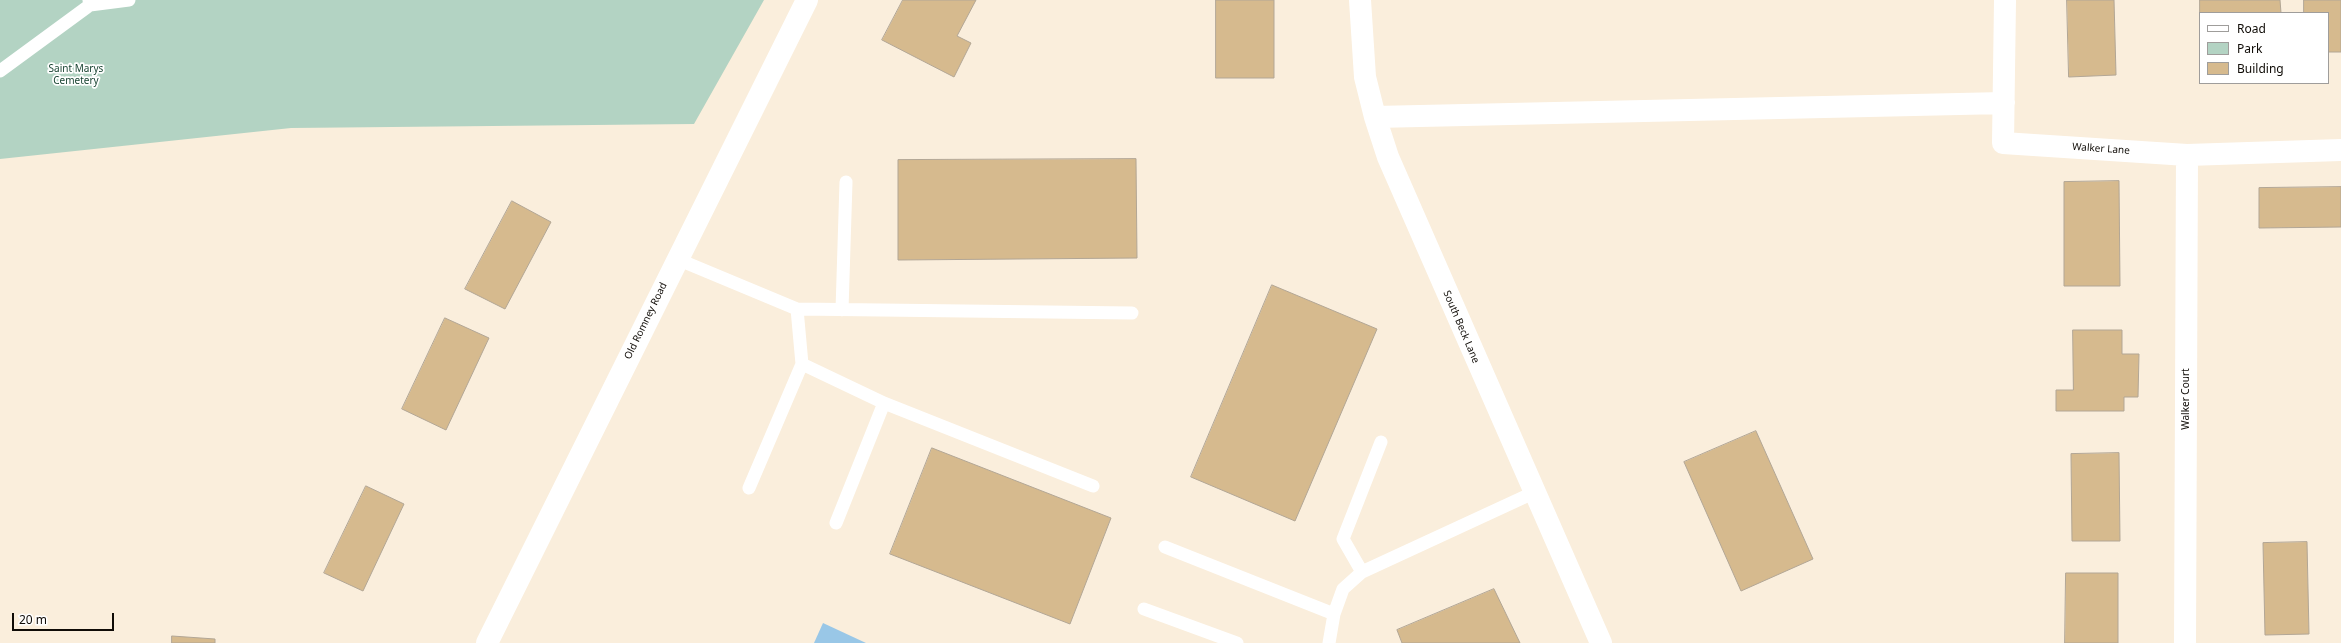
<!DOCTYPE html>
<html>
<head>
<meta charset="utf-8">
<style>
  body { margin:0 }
  #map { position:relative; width:2341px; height:643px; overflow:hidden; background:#faeedc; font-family:"Noto Sans",sans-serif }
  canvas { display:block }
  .legend { position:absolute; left:2199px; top:12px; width:130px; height:72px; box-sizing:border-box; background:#fff; border:1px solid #9f9d9b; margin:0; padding:5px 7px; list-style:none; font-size:12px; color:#0f0b06 }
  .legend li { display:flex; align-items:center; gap:8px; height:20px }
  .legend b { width:20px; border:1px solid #9f9d9b }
  .scale { position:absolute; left:12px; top:613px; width:102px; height:18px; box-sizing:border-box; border:2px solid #0f0b06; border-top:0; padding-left:5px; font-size:12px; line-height:14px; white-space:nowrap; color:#0f0b06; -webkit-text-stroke:3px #fff; paint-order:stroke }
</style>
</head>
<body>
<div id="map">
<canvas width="2341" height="643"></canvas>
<ul class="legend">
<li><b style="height:5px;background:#fff"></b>Road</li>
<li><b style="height:11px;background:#b3d3c3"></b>Park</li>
<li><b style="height:11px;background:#d6ba8e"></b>Building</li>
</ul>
<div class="scale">20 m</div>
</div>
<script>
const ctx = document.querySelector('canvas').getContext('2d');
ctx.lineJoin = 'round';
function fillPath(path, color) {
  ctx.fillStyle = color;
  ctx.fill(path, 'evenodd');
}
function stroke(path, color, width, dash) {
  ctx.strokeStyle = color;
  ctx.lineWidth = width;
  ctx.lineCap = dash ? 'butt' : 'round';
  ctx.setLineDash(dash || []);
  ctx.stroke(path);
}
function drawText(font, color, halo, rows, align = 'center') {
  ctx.font = font + ' "Noto Sans",sans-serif';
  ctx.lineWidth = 3.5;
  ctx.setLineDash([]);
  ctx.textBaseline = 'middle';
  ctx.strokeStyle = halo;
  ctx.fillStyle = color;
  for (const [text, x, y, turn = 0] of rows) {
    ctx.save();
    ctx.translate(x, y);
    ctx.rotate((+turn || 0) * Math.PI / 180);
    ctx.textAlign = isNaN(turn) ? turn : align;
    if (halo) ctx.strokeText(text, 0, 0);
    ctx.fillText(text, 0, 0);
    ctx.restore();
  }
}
fillPath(new Path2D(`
  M0,0H764L694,124L291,128L0,159Z`), '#b3d3c3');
fillPath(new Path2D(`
  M823,623L866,643H814Z`), '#99c7e7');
const building = new Path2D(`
  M903,0H976L957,36L971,43L954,77L882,40Z
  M1216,0H1274V78H1216Z
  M2067,0H2114L2116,75L2069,77Z
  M2200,0H2280L2281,13H2200Z
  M2304,0H2341V52H2328V13H2304Z
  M1136,159L1137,258L898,260V160Z
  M2119,181L2120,286H2064V182Z
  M2341,187V227L2259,228V188Z
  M512,201L551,222L505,309L465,289Z
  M1272,285L1377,329L1295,521L1191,477Z
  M445,318L489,338L446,430L402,409Z
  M2073,330H2122V354H2139L2138,397H2124V411H2056V390H2073Z
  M1756,431L1813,559L1741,591L1684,462Z
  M932,448L1111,518L1070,624L890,554Z
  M2119,453L2120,541H2072L2071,454Z
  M366,486L404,504L363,591L324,573Z
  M2307,542L2309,634L2265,635L2263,543Z
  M2066,573H2118V643H2065Z
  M1494,589L1520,643H1402L1397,630Z
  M172,636L215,639V643H172Z`);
fillPath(building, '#d6ba8e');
stroke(building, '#b2a695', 1);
stroke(new Path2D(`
  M90,5L129,0
  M0,71L90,5L89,0
  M677,259L797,309L1132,313
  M842,310L846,182
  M802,364L884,403L836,523
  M884,403L1093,486
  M749,488L802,364L797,309
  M1165,547L1334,614
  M1362,572L1343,539L1381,442
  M1144,609L1237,643
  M1329,643L1334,614L1343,589L1362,572L1533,493`), '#fff', 13);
stroke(new Path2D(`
  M1360,0L1365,77L1375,117L1388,157L1601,643
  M2005,0L2003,143L2187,155L2341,150
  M1375,117L2004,103
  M487,643L807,0
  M2185,643L2187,155`), '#fff', 22);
drawText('10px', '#123e2c', '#fff', [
  ["Saint Marys",76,69],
  ["Cemetery",76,81]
]);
drawText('10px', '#0f0b06', '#fff', [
  ["Walker Lane",2101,149,4],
  ["Old Romney Road",646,321,-64],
  ["South Beck Lane",1461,327,67],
  ["Walker Court",2186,399,-90]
]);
</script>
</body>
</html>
